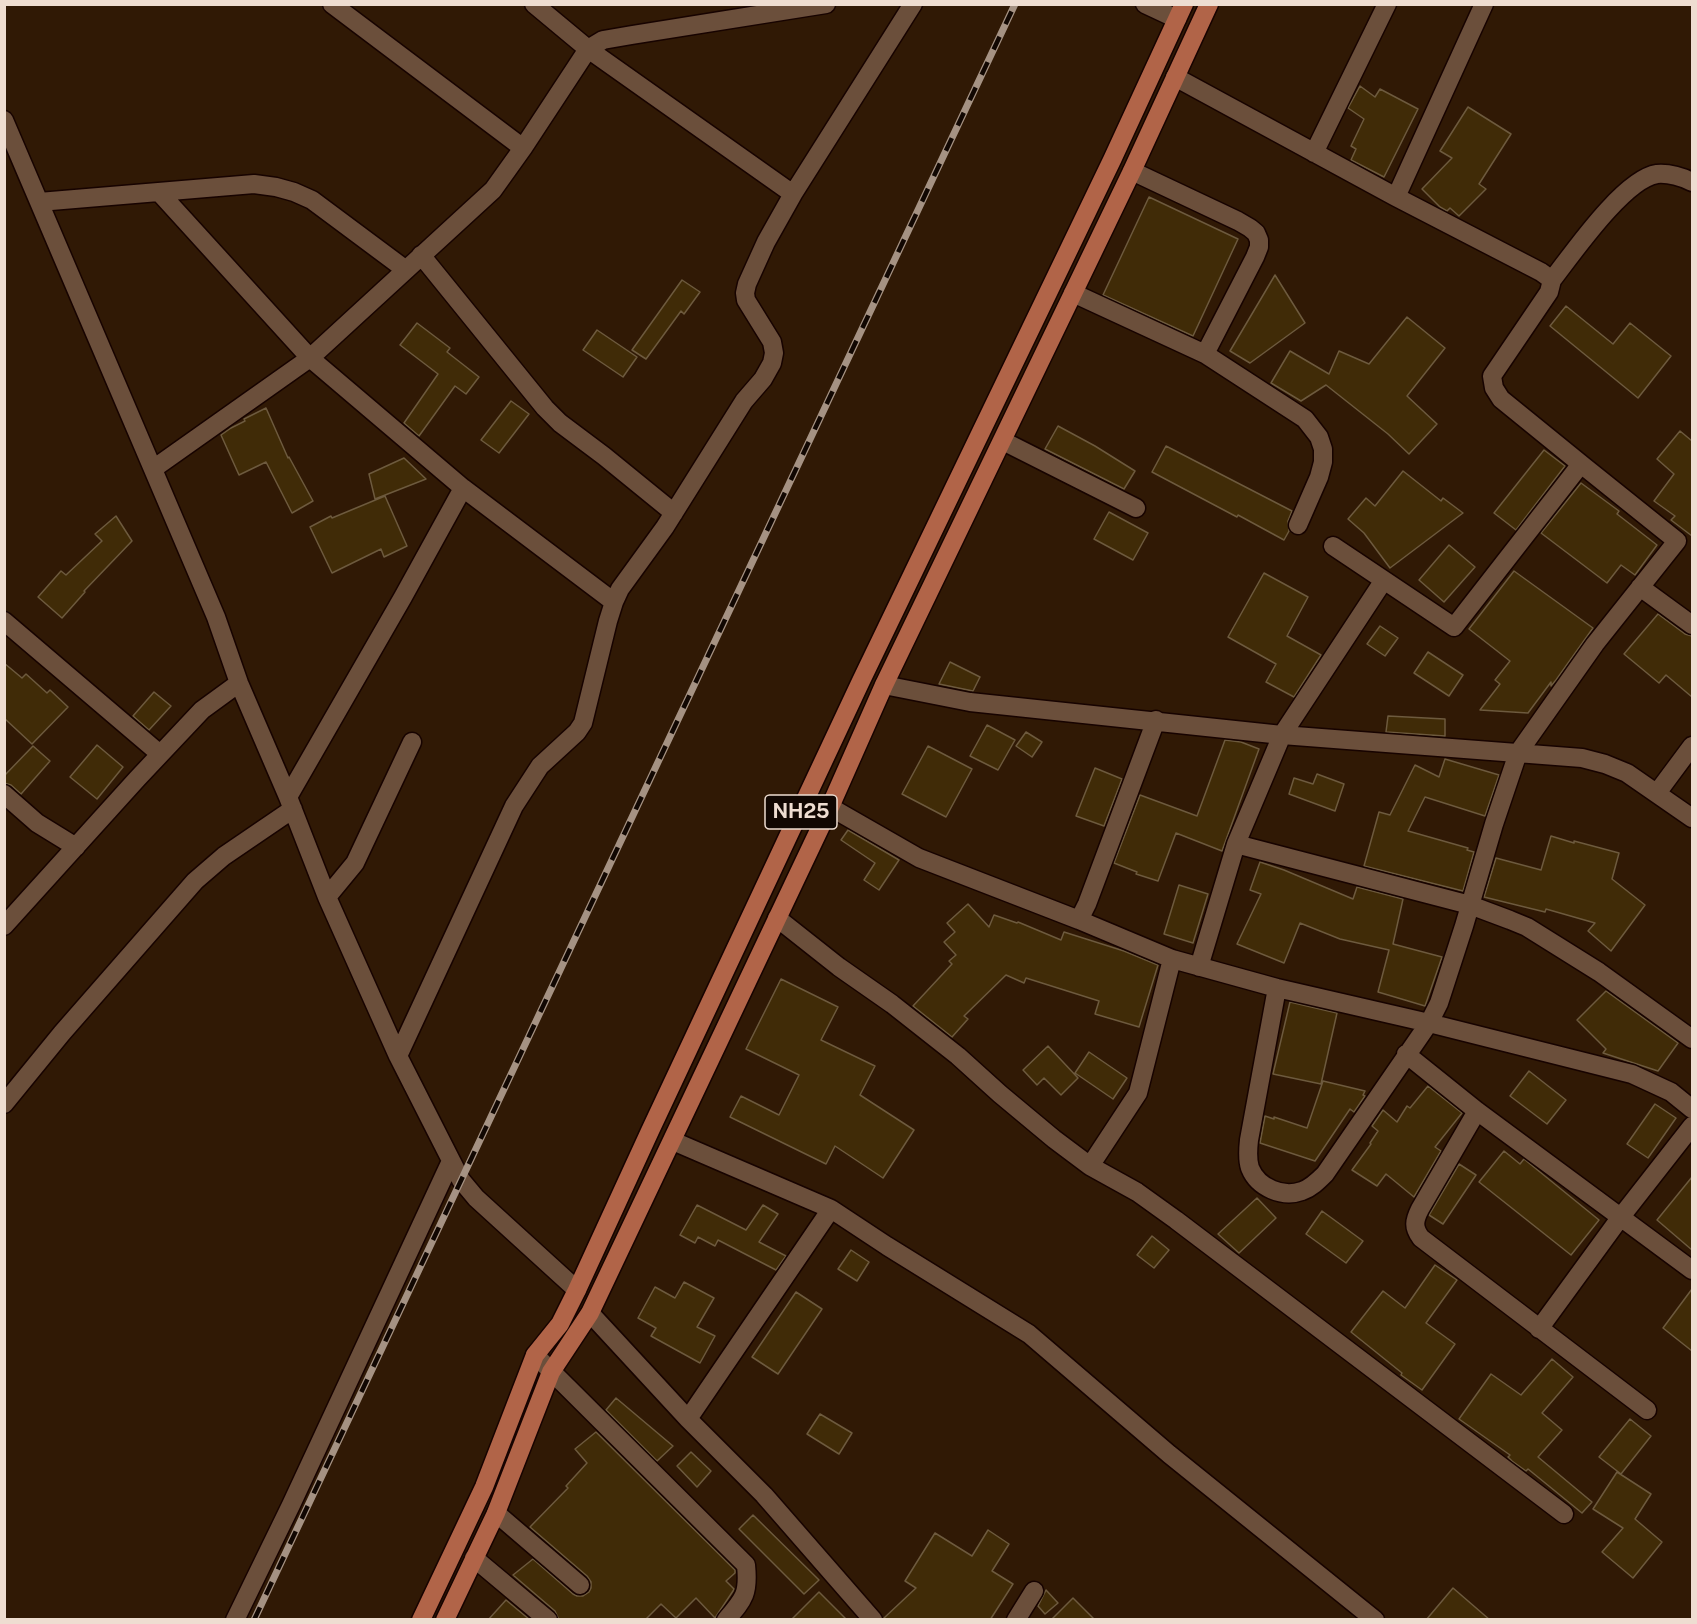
<!DOCTYPE html>
<html>
<head>
<meta charset="utf-8">
<style>
  body { margin:0 }
  #map { position:relative; width:1697px; height:1624px; overflow:hidden; background:#301905; font-family:"Public Sans",sans-serif }
  canvas { display:block }
  .frame { position:absolute; inset:0; border:6px solid #eeddd1; pointer-events:none }
</style>
</head>
<body>
<div id="map">
<canvas width="1697" height="1624"></canvas>
<div class="frame"></div>
</div>
<script>
const ctx = document.querySelector('canvas').getContext('2d');
ctx.lineJoin = 'round';
function fillPath(path, color) {
  ctx.fillStyle = color;
  ctx.fill(path, 'evenodd');
}
function stroke(path, color, width, dash) {
  ctx.strokeStyle = color;
  ctx.lineWidth = width;
  ctx.lineCap = dash ? 'butt' : 'round';
  ctx.setLineDash(dash || []);
  ctx.stroke(path);
}
function drawText(font, color, halo, rows, align = 'center') {
  ctx.font = font + ' "Public Sans",sans-serif';
  ctx.lineWidth = 5;
  ctx.setLineDash([]);
  ctx.textBaseline = 'middle';
  ctx.strokeStyle = halo;
  ctx.fillStyle = color;
  for (const [text, x, y, turn = 0] of rows) {
    ctx.save();
    ctx.translate(x, y);
    ctx.rotate((+turn || 0) * Math.PI / 180);
    ctx.textAlign = isNaN(turn) ? turn : align;
    if (halo) ctx.strokeText(text, 0, 0);
    ctx.fillText(text, 0, 0);
    ctx.restore();
  }
}
const building = new Path2D(`
  M1360,86L1375,97L1380,89L1418,109L1384,177L1351,160L1356,149L1351,146L1364,119L1348,108Z
  M1468,107L1511,134L1479,184L1486,189L1459,216L1450,208L1447,211L1440,207L1422,189L1452,158L1440,151Z
  M1149,197L1238,239L1193,336L1103,295Z
  M1275,275L1305,323L1250,363L1230,351Z
  M682,280L700,292L684,314L681,311L646,359L632,350Z
  M1566,306L1613,344L1630,323L1671,356L1638,398L1550,326Z
  M1407,317L1445,348L1407,396L1437,424L1409,454L1388,434L1326,385L1301,401L1271,383L1290,351L1329,374L1339,351L1369,364Z
  M417,323L450,348L447,352L479,377L466,394L455,386L419,436L404,423L438,374L400,345Z
  M597,330L637,357L623,377L583,350Z
  M511,401L529,414L499,453L481,440Z
  M266,408L288,458L289,457L313,501L292,513L266,462L239,475L221,435L231,428L245,421L244,419Z
  M1058,426L1095,446L1135,471L1124,489L1045,449Z
  M1680,431L1692,441V536L1671,520L1675,516L1654,501L1674,474L1657,459Z
  M1166,446L1292,511L1288,521L1289,531L1284,540L1238,515L1237,517L1152,472Z
  M1544,450L1565,466L1516,530L1494,513Z
  M404,458L426,479L375,499L369,474Z
  M1403,471L1441,501L1443,498L1463,513L1390,568L1364,533L1348,519L1366,498L1375,506Z
  M1581,483L1619,511L1617,514L1657,545L1635,575L1621,565L1607,583L1541,533Z
  M385,496L407,546L384,557L381,549L332,573L310,527L331,516L332,518Z
  M1109,512L1148,533L1133,560L1094,539Z
  M116,516L132,541L84,591L85,592L62,618L38,597L61,571L66,575L102,541L95,534Z
  M1449,545L1475,567L1444,602L1419,580Z
  M1514,571L1593,628L1556,680L1551,686V682L1528,713L1480,710L1500,684L1495,680L1510,661L1469,629Z
  M1264,573L1308,597L1287,636L1321,655L1294,697L1266,682L1276,664L1228,637Z
  M1658,614L1685,634L1692,636V697L1666,675L1659,683L1624,654Z
  M1380,626L1398,638L1385,656L1367,644Z
  M1428,652L1463,675L1449,696L1414,673Z
  M950,662L980,677L973,691L939,684Z
  M4,663L22,678L26,674L47,693L50,690L68,707L32,744L4,718Z
  M154,692L171,706L149,730L133,716Z
  M1388,716L1445,719V736L1386,732Z
  M987,725L1015,740L998,770L970,756Z
  M1026,732L1042,742L1032,757L1016,746Z
  M1225,740L1241,742L1259,749L1222,851L1176,833L1158,881L1136,874L1137,872L1114,863L1140,795L1197,816Z
  M97,745L123,767L97,799L70,777Z
  M33,746L50,761L21,794L11,785L4,783V776Z
  M928,746L972,769L946,817L902,794Z
  M1445,759L1499,775L1485,816L1425,797L1408,831L1468,848L1467,850L1474,852L1463,891L1364,866L1379,812L1390,815L1415,765L1439,777Z
  M1095,768L1122,779L1104,826L1076,816Z
  M1317,774L1344,784L1335,811L1289,794L1294,778L1313,784Z
  M848,830L899,860L879,890L864,880L875,863L841,840Z
  M1551,836L1574,843V841L1619,853L1612,879L1645,905L1611,951L1588,931L1595,923L1546,909L1545,912L1484,897L1496,858L1541,870Z
  M1260,862L1284,870L1353,899L1357,887L1403,899L1393,944L1442,957L1425,1006L1378,992L1389,950L1340,939L1300,923L1284,963L1237,944L1261,894L1250,890Z
  M1179,885L1208,894L1193,943L1164,934Z
  M968,904L989,927L994,915L1017,923L1018,922L1061,940L1064,932L1124,951L1158,965L1139,1027L1095,1014L1099,1001L1026,978L1024,983L1006,975L964,1016L968,1019L952,1037L913,1006L952,964L949,961L956,955L944,942L955,932L947,923Z
  M781,979L838,1007L821,1040L875,1066L860,1095L914,1130L883,1178L835,1146L826,1164L730,1117L741,1096L779,1115L799,1075L746,1049Z
  M1606,991L1678,1043L1658,1071L1603,1053L1606,1049L1577,1020Z
  M1290,1002L1337,1013L1321,1084L1273,1074Z
  M1048,1046L1078,1078L1061,1095L1044,1078L1037,1085L1023,1070Z
  M1089,1052L1127,1078L1113,1099L1075,1073Z
  M1529,1071L1566,1100L1547,1124L1510,1096Z
  M1323,1081L1365,1091L1363,1095L1365,1096L1354,1112L1350,1109L1315,1161L1260,1143L1265,1116L1274,1119V1117L1307,1128Z
  M1428,1086L1462,1113L1435,1147L1441,1151L1414,1197L1386,1174L1377,1186L1352,1170L1371,1144L1370,1143L1378,1131L1372,1126L1383,1110L1397,1122L1407,1106L1410,1108Z
  M1655,1104L1676,1118L1648,1158L1627,1144Z
  M1504,1151L1520,1164L1524,1159L1599,1220L1571,1255L1479,1182Z
  M1459,1164L1476,1175L1443,1224L1429,1215Z
  M1692,1177V1250L1657,1220Z
  M1257,1198L1276,1218L1239,1253L1218,1234Z
  M697,1205L746,1230L763,1205L778,1214L759,1242L786,1256L776,1270L718,1240L715,1246L698,1237L695,1243L680,1235Z
  M1322,1211L1363,1241L1346,1263L1306,1234Z
  M1152,1236L1169,1250L1154,1268L1137,1255Z
  M851,1250L869,1262L857,1281L838,1269Z
  M1435,1265L1457,1280L1426,1323L1455,1344L1422,1390L1401,1375L1402,1373L1351,1332L1383,1291L1405,1308Z
  M684,1282L714,1298L697,1327L715,1336L700,1363L651,1336L656,1328L638,1318L655,1287L675,1298Z
  M1692,1289V1351L1663,1328Z
  M796,1292L822,1309L778,1374L752,1357Z
  M1552,1359L1573,1377L1542,1413L1562,1430L1538,1457L1592,1502L1582,1513L1528,1469L1526,1471L1512,1461L1508,1457L1510,1455L1459,1419L1491,1374L1521,1395Z
  M616,1398L673,1446L657,1461L606,1410Z
  M820,1414L852,1433L839,1454L807,1434Z
  M1630,1419L1651,1436L1621,1474L1599,1457Z
  M596,1432L735,1570V1573L726,1581L734,1589L733,1591L715,1618L696,1598L676,1618L661,1604L645,1620H559L555,1611L513,1575L533,1559L573,1594L577,1596H583L589,1592L591,1588V1582L587,1576L530,1527L568,1488L566,1486L587,1463L575,1449Z
  M691,1452L711,1471L697,1487L677,1466Z
  M1617,1472L1651,1494L1635,1519L1662,1542L1633,1578L1602,1552L1623,1528L1593,1509Z
  M753,1515L819,1580L804,1594L739,1529Z
  M988,1530L1009,1544L992,1571L1013,1584L990,1620H884V1618L916,1588L905,1581L935,1533L972,1556Z
  M1453,1588L1490,1620H1426Z
  M1046,1590L1058,1603L1045,1614L1038,1606Z
  M819,1592L847,1620H791Z
  M1073,1598L1095,1620H1051Z
  M506,1600L530,1620H488Z`);
fillPath(building, '#402b07');
stroke(building, '#6d5a3e', 1.5);
const minor = new Path2D(`
  M332,4L523,148
  M534,4L588,49L793,194
  M1145,4L1177,19
  M1175,77L1396,197L1541,272L1552,280L1549,292L1492,376L1494,388L1501,399L1581,464
  M4,120L216,617L239,683L288,797L327,897L398,1056L461,1180L476,1198L577,1290
  M1314,153L1387,4
  M1132,171L1238,221L1250,228L1256,233L1259,240V247L1255,257L1205,354
  M159,192L310,358L463,488L614,602
  M1396,197L1484,4
  M39,202L254,184L276,187L294,192L312,200L406,270
  M421,255L545,408L560,423L604,456L674,513
  M1552,280C1573,253 1624,179 1657,174C1669,173 1683,177 1692,182
  M1073,293L1205,354L1305,419L1319,437L1323,449V462L1319,477L1298,525
  M1003,441L1136,508
  M153,469L310,358L493,190L523,148L588,49L603,40L632,35L826,4
  M1640,587L1692,625
  M4,621L160,754
  M884,685L970,702L1282,735L1582,758L1605,764L1627,773L1692,818
  M1657,793L1692,746
  M4,794L37,823L76,847
  M288,797L403,597L463,488
  M830,807L919,858L1079,920L1172,959L1277,988L1429,1023L1632,1074L1671,1092L1692,1109
  M1236,844L1470,905L1510,920L1527,927L1599,972L1692,1039
  M327,897L355,863L412,742
  M777,918L839,967L892,1004L958,1056L1000,1094L1054,1139L1090,1166L1137,1192L1176,1220L1564,1514
  M1079,920L1087,904L1156,720
  M4,926L137,779L202,710L239,683
  M1199,967L1236,844L1282,735L1384,580
  M1277,988L1249,1140C1248,1149 1247,1159 1250,1168C1258,1188 1283,1198 1302,1191C1311,1188 1318,1181 1325,1174L1429,1023L1439,1003L1464,926L1494,824L1518,753L1595,644L1677,541L1581,464L1454,627L1333,546
  M1406,1054L1477,1111L1692,1270
  M398,1056L514,806L540,766L577,732L583,723L608,621L614,602L620,589L665,527L744,401L763,379L772,363L774,353L772,342L746,300L745,293L747,284L766,242L793,194L913,4
  M4,1104L62,1033L195,881L224,856L293,809
  M1477,1111L1420,1209C1414,1221 1413,1227 1421,1238L1647,1410
  M673,1141L831,1209L688,1419
  M1090,1166L1138,1093L1172,959
  M831,1209L887,1246L1029,1334L1169,1454L1375,1620
  M590,1313L688,1419L764,1495L873,1620
  M1539,1329L1620,1218L1692,1126
  M535,1355L746,1565C749,1594 744,1599 726,1620
  M496,1513L580,1585
  M474,1558L548,1620
  M235,1620L291,1505L451,1161
  M1016,1620L1034,1591`);
const major = new Path2D(`
  M421,1620L484,1487L535,1355L560,1324L577,1290L650,1131L861,681L1112,160L1184,4
  M445,1620L496,1513L551,1372L590,1313L830,807L884,685L1132,171L1209,4`);
stroke(minor, '#170300', 21);
stroke(major, '#170300', 21);
stroke(minor, '#6b4f3b', 18);
stroke(major, '#b16448', 18);
const rail = new Path2D(`
  M254,1620L1015,4`);
stroke(rail, '#a59283', 7);
stroke(rail, '#110702', 4.5, [14]);
for (const [x, y, w] of [
  [801,812,72]
]) {
  const box = new Path2D();
  box.roundRect(x - w / 2, y - 17, w, 34, 4.5);
  ctx.fillStyle = '#110702';
  ctx.fill(box);
  stroke(box, '#eeddd1', 1.5);
}
drawText('bold 20px', '#eeddd1', null, [
  ["NH25",801,812]
]);
</script>
</body>
</html>
